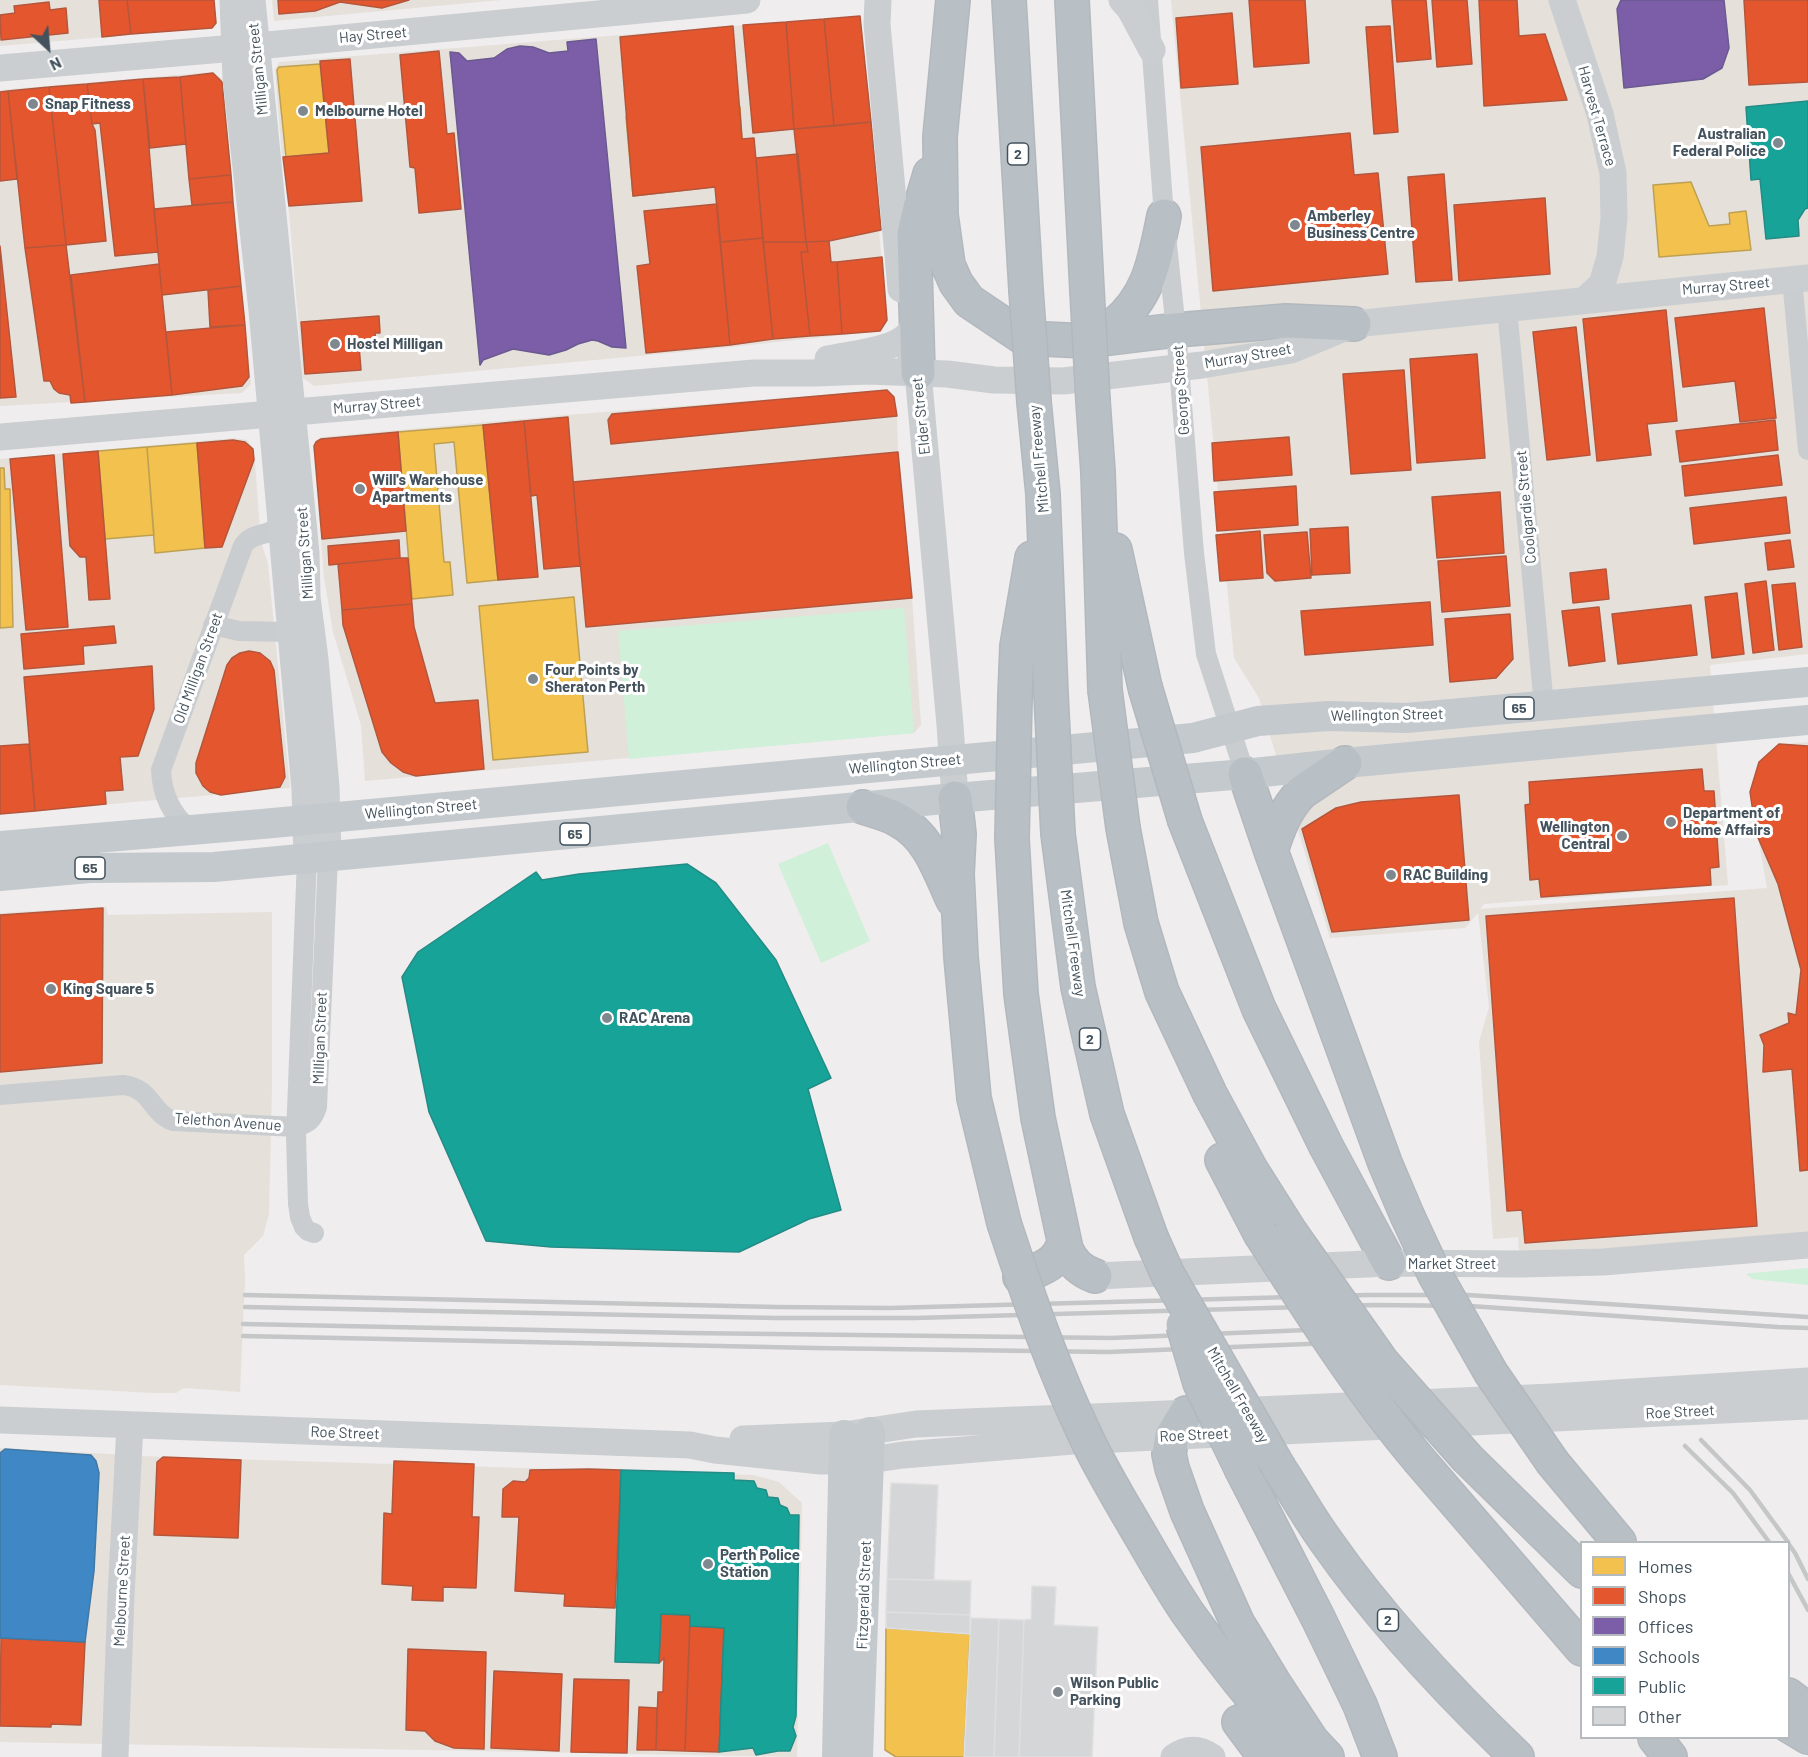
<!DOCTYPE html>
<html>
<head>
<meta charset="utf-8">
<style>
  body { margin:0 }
  #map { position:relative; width:1808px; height:1757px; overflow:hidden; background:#efeded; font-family:Barlow,sans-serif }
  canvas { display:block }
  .legend { position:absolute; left:1580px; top:1541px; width:210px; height:198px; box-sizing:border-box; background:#fff; border:2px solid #b4babe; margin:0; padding:8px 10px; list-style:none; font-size:18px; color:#43525c }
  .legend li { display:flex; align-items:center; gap:12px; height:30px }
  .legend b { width:30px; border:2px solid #b4babe }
  .north { position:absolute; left:18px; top:18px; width:60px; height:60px; -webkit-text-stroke:4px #fff; paint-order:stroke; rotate:154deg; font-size:16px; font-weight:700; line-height:24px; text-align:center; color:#43525c }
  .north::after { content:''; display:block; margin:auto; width:21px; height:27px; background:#43525c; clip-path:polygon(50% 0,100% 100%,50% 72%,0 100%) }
</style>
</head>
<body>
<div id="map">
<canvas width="1808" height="1757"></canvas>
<ul class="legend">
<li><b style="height:16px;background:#f2c14e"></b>Homes</li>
<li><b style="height:16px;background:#e4572e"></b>Shops</li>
<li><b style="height:16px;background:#7b5ea7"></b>Offices</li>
<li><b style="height:16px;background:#3f88c5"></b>Schools</li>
<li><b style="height:16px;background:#17a398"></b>Public</li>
<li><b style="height:16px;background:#d5d6d7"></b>Other</li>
</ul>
<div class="north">N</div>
</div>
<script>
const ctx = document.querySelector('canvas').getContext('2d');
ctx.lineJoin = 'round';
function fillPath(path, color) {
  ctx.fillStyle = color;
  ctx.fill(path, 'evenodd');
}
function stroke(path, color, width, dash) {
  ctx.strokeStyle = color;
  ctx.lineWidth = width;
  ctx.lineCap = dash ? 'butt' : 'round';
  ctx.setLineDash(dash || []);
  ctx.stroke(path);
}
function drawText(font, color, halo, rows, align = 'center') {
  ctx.font = font + ' Barlow,sans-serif';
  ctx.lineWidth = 6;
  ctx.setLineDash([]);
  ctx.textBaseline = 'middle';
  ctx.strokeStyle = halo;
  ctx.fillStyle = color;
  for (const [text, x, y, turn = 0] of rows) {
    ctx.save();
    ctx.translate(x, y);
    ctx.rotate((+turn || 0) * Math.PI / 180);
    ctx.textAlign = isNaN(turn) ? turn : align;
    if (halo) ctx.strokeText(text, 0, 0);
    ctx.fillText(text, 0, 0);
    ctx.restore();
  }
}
fillPath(new Path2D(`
  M0,0H214L217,22L212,28L0,46Z
  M272,0H501L274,21Z
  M1171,0H1808V654L1710,665L1728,885L1484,904L1480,909L1767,888L1750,792L1759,762L1779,744L1808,742V1244L1520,1264L1518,1237L1493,1239L1479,1042L1489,1007L1478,913L1465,928L1330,938L1259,698L1234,658Z
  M860,16L887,320L880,331L703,350L314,386L303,378L289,212L282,158L275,70L279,62Z
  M212,72L222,79L251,384L242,393L0,406V90Z
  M887,390L894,397L897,416L898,452L912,598L921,725L914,733L365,781L361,725L333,632L324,577L313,445L316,440L322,437L566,415Z
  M234,438L247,440L254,449L260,531L262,545L268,564L290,788L0,814V459Z
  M106,907L108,915L272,912V1088L269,1214L263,1236L244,1255L245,1280L240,1392L184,1388L176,1393H154L0,1385V913Z
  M0,1448L163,1457L753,1475L779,1482L802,1503L797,1757L0,1742Z`), '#e5e0da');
fillPath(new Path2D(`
  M904,608L914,733L629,759L618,631Z
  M828,843L870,941L821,963L778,864Z
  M1808,1268V1285L1753,1279L1747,1275L1748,1273H1752Z`), '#d0f0d9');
const homes = new Path2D(`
  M320,64L329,153L286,157L277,70L279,67Z
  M740,107L742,139L748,183L633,196L626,117Z
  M1691,182L1709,226L1730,224L1729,213L1746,211L1751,250L1659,257L1653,185Z
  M483,425L498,580L467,583L454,442L434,444L444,562H450L453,595L412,599L398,432Z
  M197,443L205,548L155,553L147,447Z
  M147,447L154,535L105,539L98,451Z
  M0,468H4L5,489H10L13,627L0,628Z
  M574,597L588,752L493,760L479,606Z
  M886,1628L970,1634L964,1757H896L885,1750Z`);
fillPath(homes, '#f2c14e');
stroke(homes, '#bea052', 1.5);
const shops = new Path2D(`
  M99,0H127L131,34L102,37Z
  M127,0H214L216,23L212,28L131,34Z
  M278,0H409L382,8L340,2L315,11L279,14Z
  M1249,0H1305L1309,63L1254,67Z
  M1392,0H1426L1431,59L1397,62Z
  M1432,0H1467L1472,64L1437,67Z
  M1479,0H1517L1519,36L1545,34L1567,100L1484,106Z
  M1744,0H1808V82L1749,85Z
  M49,2L50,10L66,8L68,33L1,40L0,15L15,13L14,6Z
  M1232,13L1238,84L1181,88L1176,18Z
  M860,16L871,122L834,126L824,19Z
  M824,19L834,126L794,129L786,22Z
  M786,22L794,129L753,133L743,25Z
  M733,26L742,139L754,138L763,238L720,242L715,187L633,196L620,37Z
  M1390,26L1398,132L1374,134L1366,27Z
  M439,51L447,134L454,133L461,209L419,213L415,168L410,167L400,55Z
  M350,59L362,201L289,206L283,157L329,153L320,61Z
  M213,73L222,82L231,175L189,179L180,77Z
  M180,77L186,144L150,148L143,79Z
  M143,79L158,252L115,256L100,123L92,124L87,84Z
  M87,84L92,124L95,130L106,241L66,245L49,87Z
  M49,87L66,245L25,248L8,91Z
  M8,91L17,179L0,181V92Z
  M871,122L881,230L829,241L806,242L794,129Z
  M1350,133L1354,175L1378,173L1388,274L1213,291L1201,147Z
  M798,154L806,242H763L756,158Z
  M1444,174L1452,280L1416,282L1408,177Z
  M231,175L233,202L192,205L189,179Z
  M1545,198L1550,274L1459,281L1454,205Z
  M233,202L241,286L162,295L154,209Z
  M717,204L730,345L646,353L637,266L650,264L644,211Z
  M763,238L773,339L730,345L720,242Z
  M829,241L831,262H837L842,334L810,336L801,252H808L806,242Z
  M763,242H806L808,252H801L810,336L773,339Z
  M66,245L85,402L71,403L70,395L59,393L54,389L50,381H44L25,248Z
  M0,246L16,397L0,398Z
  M882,257L887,320L880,331L842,334L837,262Z
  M159,264L172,395L85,402L71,275Z
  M241,286L245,325L210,327L208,290Z
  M1764,308L1776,418L1740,422L1735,381L1683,387L1675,318Z
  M1666,310L1677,421L1647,424L1651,455L1597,461L1583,319Z
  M379,316L380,333H375L376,344L359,345L361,370L305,374L301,322Z
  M245,325L249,377L242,386L172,395L166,332Z
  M1576,327L1590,455L1547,460L1533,332Z
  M1477,354L1485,458L1417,463L1410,359Z
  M1404,370L1411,470L1351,474L1343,374Z
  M887,390L894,397L897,416L611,444L608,420L612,414Z
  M568,417L580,566L544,569L537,495L531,496L524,421Z
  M1775,420L1778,450L1680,462L1676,431Z
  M524,421L538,577L498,580L483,425Z
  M398,432L406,531L322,539L314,446L316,442L321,439Z
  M1289,437L1292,475L1214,481L1212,443Z
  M233,440L245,442L253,449L254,460L222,547L205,548L197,443Z
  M98,451L110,599L89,600L86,557H80L70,546L63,454Z
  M898,452L912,598L586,627L573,482Z
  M54,455L68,627L26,630L10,459Z
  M1778,455L1782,485L1685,496L1682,466Z
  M1296,486L1298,525L1217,531L1214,492Z
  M1500,492L1504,553L1437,558L1432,497Z
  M1786,497L1790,533L1694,544L1690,508Z
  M1348,527L1350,573L1312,575L1310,529Z
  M1260,531L1263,578L1220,581L1216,535Z
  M1307,532L1311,578L1275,581L1267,573L1264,535Z
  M399,540L400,558L329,565L328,546Z
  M1790,540L1794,567L1768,570L1765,543Z
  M1506,556L1510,606L1442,612L1438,561Z
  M400,558H408L412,604L342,610L338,564Z
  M1606,569L1609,599L1573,603L1570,573Z
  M1766,581L1774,650L1753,653L1745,584Z
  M1795,583L1802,647L1779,650L1772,585Z
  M1737,593L1744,654L1712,658L1705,597Z
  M1430,602L1433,645L1305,655L1301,611Z
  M412,604L414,627L435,703L478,700L484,769L416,776L403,772L391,763L382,752L343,625L342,610Z
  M1691,605L1697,655L1618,664L1612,614Z
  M1599,607L1605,661L1569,666L1562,611Z
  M1510,614L1513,659L1496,678L1450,682L1445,619Z
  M114,626L116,643L83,646L84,664L24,669L21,634Z
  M249,651L260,653L270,661L274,670L285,777L280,787L221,795L210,792L203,786L196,773V763L227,665L232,658L240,653Z
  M152,666L154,709L138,756L120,757L123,790L105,791L106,804L35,811L24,677Z
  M29,744L35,811L0,814V746Z
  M1779,744L1808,746V1170L1800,1171L1792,1069L1763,1072L1764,1045L1760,1035L1789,1023L1788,1013L1796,1015L1801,970L1778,884L1756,833L1750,792L1759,762Z
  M1702,769L1704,791H1714L1719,867L1710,868L1711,885L1541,897L1539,879L1530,880L1525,805L1530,804L1529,782Z
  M1459,795L1469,920L1332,932L1302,829L1336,808L1361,802Z
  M1734,898L1757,1226L1525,1243L1522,1210L1507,1211L1486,916Z
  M103,908L102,1063L0,1072V915Z
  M163,1457L241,1460L238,1538L154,1535L157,1462Z
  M394,1461L474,1464L472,1517H479L476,1588L443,1587V1601L412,1600L413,1586L382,1584L384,1513L392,1514Z
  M589,1469L621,1470L615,1608L564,1606L565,1594L515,1591L519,1517H502L503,1489L513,1481L525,1482L529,1478L530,1470Z
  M661,1614L690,1615L685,1751L656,1750L658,1692H663L664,1658L659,1663Z
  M690,1626L724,1628L719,1752L685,1751Z
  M1,1638L85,1642L81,1725L51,1724V1727L0,1726Z
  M408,1649L486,1652L484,1749L454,1748L435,1741L425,1731L406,1730Z
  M494,1671L562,1674L559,1751L491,1748Z
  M574,1679L629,1680L627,1753L571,1752Z
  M639,1707L657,1708L656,1750H637Z`);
fillPath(shops, '#e4572e');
stroke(shops, '#b4563c', 1.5);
const offices = new Path2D(`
  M1621,0H1724L1729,48L1722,68L1703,79L1624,88L1617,9Z
  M596,39L626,348L612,347L598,341L592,340L578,344L566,350L549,355L513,349L483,360L480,365L450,52L459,53L467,61L494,58L507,49L520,46L533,47L549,53L568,51L567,42Z`);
fillPath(offices, '#7b5ea7');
stroke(offices, '#6a5a90', 1.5);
const schools = new Path2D(`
  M5,1449L91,1455L96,1461L99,1473L94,1571L85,1642L0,1638V1453Z`);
fillPath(schools, '#3f88c5');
stroke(schools, '#4078a6', 1.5);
const public = new Path2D(`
  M1808,101V208L1805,209L1798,220L1799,236L1766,239L1760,179L1751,180L1746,107Z
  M687,864L716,883L776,960L831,1078L808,1089L841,1210L809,1219L739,1252L551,1247L486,1241L429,1112L402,977L418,952L536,872L542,880L579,874Z
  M621,1470L734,1473V1480L754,1481L757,1488L766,1490L768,1497L778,1498L780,1505L787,1508L790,1515H799L796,1716L793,1727L796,1736L790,1751H778L756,1755L753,1748L719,1752L724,1628L690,1626V1615L661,1614L659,1663L615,1662Z`);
fillPath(public, '#17a398');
stroke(public, '#248b86', 1.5);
const building = new Path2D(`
  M891,1483L938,1485L934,1580L887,1579Z
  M887,1579L971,1581L970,1615L886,1612Z
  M1032,1586L1056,1587L1054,1625L1098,1627L1092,1757H1019L1024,1620L1031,1619Z
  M886,1612L970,1615V1634L886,1628Z
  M971,1618L999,1619L994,1757H964Z
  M999,1619L1024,1620L1019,1757H994Z`);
fillPath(building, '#d5d6d7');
stroke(building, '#e0dfe0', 1.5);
const highway = new Path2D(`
  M953,0L940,137L941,215L948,265L956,283L969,301L1024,338L1086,341L1176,330L1286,321L1354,324
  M1009,0L1026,290
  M1072,0L1087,290
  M1090,339C1098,335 1107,331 1114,325C1150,296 1155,259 1164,216
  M918,373L914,234L920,208L930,174
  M1093,401L1098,472L1105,690
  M1034,402L1043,494L1051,694
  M1115,550L1145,687
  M1015,697L1017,646L1032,558
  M1245,774L1271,851L1385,1163L1407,1215
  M955,798L959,834L957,874L961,957L974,1098L1004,1223
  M863,807C875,811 888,814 898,820C929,836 939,870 953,900
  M1185,821L1259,1009L1326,1146L1389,1263
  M1123,828L1141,923L1162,992L1210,1094L1250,1168L1291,1233
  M1058,834L1078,987L1107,1114L1151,1237
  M1012,839L1021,994L1038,1118L1066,1249C1072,1263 1081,1271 1095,1276
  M1271,851C1278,829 1285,809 1302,792L1345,763
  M1222,1160L1260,1233
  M1020,1277C1039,1270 1059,1264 1064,1242
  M1186,1413L1172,1436L1169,1454L1172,1468L1187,1511L1237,1622L1274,1683L1312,1741L1327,1757
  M1467,1458L1582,1571
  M1420,1461L1582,1649
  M1553,1463L1619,1542
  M1279,1468C1295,1492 1309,1518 1326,1541C1381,1620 1448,1691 1517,1757
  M1242,1470L1318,1618L1360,1705L1380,1757
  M1128,1514C1147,1546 1166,1581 1187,1612C1223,1663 1261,1710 1303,1756
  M1788,1695L1808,1710
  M1239,1722L1265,1757
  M1788,1725L1808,1737
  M1655,1738L1670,1757`);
stroke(highway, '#b2b8be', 36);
stroke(new Path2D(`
  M1148,0L1164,216L1176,330L1194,553L1206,654L1245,774
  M1792,279L1808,450
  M1507,308L1544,706
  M213,625L239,631L290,632
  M190,830C172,815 162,795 161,770L243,546C253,530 271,539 282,521
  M307,859L296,1135L298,1204L300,1217L304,1227L308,1231L314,1233
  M0,1095L123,1085C152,1088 150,1112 173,1121L297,1127C308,1123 313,1120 317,1107L328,857`), '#c9cdcf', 20);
stroke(new Path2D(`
  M233,0L236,78L262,310L305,789L307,859
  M252,0L306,553L307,597L315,659L326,787L328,857
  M878,0L877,24L901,289
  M1122,0L1130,9L1152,50
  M1562,0L1600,114L1613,173L1614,218L1610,257L1602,284L1586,299
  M0,68L235,48L747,0
  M911,356L918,373L950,725L955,798
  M828,359C850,354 897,351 910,332C914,326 915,320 917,314
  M0,437L754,373H816L868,371L947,374L994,380L1063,381L1202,365L1291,350L1354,324L1808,278
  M1095,1276L1389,1263L1520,1264L1603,1262L1808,1245
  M0,1420L690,1445L715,1450L821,1461L869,1460L903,1455L1073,1441L1808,1406
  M743,1439L844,1435L916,1424L1143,1415L1552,1397L1808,1381
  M115,1757L121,1596L130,1425
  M1174,1757C1187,1748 1199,1748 1212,1757`), '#caced1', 27);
stroke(new Path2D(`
  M0,846L262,824L1193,738L1258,721L1329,716L1406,718L1808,682
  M0,876L89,868L214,867L268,862L955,798L1245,774L1345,763L1808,720
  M837,1757L844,1435
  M858,1757L870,1432`), '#c4c9cd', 30);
stroke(highway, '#b9c0c5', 33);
stroke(new Path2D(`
  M245,1295L776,1307L890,1308L1366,1295H1468L1808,1317
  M245,1307L776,1318H915L1374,1305L1470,1306L1778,1327L1808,1328
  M243,1324L688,1333L1111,1338L1332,1329
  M243,1336L814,1348L1108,1352L1332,1343
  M1701,1440L1750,1490L1788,1542
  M1685,1446L1733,1493L1769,1542
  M1788,1543L1795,1553L1808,1579
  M1788,1573L1808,1610`), '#c4c6c8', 4.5);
const highwayBridge = new Path2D(`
  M1026,290L1034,402
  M1087,290L1093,401
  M1145,687L1185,821
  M1105,690L1123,828
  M1051,694L1058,834
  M1012,839L1015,697
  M1407,1215L1434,1273L1491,1373L1553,1463
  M1004,1223C1028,1296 1053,1368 1086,1437C1098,1463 1113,1488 1128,1514
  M1260,1233C1310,1311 1360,1390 1420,1461
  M1291,1233L1382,1362L1467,1458
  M1151,1237L1168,1275L1279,1468
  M1183,1325L1200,1383L1242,1470`);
stroke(highwayBridge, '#b2b8be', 36, []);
stroke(highwayBridge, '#b9c0c5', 33);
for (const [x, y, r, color] of [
  [33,104,6,"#7f888f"],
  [303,111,6,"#7f888f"],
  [1778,143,6,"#7f888f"],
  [1295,225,6,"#7f888f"],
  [335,344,6,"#7f888f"],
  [360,489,6,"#7f888f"],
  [533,679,6,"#7f888f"],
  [1671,822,6,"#7f888f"],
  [1622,836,6,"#7f888f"],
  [1391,875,6,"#7f888f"],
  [51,989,6,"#7f888f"],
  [607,1018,6,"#7f888f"],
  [708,1564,6,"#7f888f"],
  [1058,1692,6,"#7f888f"]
]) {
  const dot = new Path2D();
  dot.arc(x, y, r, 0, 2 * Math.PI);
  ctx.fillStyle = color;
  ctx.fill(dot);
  stroke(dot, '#fff', 2);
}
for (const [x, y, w] of [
  [1018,154,21],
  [1519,708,30],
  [575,834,30],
  [90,868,30],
  [1090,1039,21],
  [1388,1620,21]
]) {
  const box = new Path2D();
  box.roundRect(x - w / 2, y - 11, w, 22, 4.5);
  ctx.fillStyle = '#fff';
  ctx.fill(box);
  stroke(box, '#43525c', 1.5);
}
drawText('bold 14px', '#43525c', null, [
  ["2",1018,154],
  ["65",1519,708],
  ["65",575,834],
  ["65",90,868],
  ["2",1090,1039],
  ["2",1388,1620]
]);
drawText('15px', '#43525c', '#fff', [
  ["Hay Street",373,35,-5],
  ["Milligan Street",258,69,-96],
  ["Harvest Terrace",1597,116,74],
  ["Murray Street",1726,286,-5],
  ["Murray Street",1248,356,-10],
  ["George Street",1181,390,-94],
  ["Murray Street",377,405,-5],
  ["Elder Street",921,416,-96],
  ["Mitchell Freeway",1039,459,-95],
  ["Coolgardie Street",1526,507,-95],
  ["Milligan Street",305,553,-94],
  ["Old Milligan Street",198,668,-70],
  ["Wellington Street",1387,715,-1],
  ["Wellington Street",905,764,-5],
  ["Wellington Street",421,809,-5],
  ["Mitchell Freeway",1073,943,82],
  ["Milligan Street",320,1038,-88],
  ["Telethon Avenue",228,1122,4],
  ["Market Street",1452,1264],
  ["Mitchell Freeway",1238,1395,60],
  ["Roe Street",1680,1412,-3],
  ["Roe Street",345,1433,2],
  ["Roe Street",1194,1435,-3],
  ["Melbourne Street",122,1591,-87],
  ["Fitzgerald Street",864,1595,-88]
]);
drawText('bold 15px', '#43525c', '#fff', [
  ["Snap Fitness",45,104],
  ["Melbourne Hotel",315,111],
  ["Australian",1766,134,"right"],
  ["Federal Police",1766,151,"right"],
  ["Amberley",1307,216],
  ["Business Centre",1307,233],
  ["Hostel Milligan",347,344],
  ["Will's Warehouse",372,480],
  ["Apartments",372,497],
  ["Four Points by",545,670],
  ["Sheraton Perth",545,687],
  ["Department of",1683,813],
  ["Home Affairs",1683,830],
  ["Wellington",1610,827,"right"],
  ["Central",1610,844,"right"],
  ["RAC Building",1403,875],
  ["King Square 5",63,989],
  ["RAC Arena",619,1018],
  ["Perth Police",720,1555],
  ["Station",720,1572],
  ["Wilson Public",1070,1683],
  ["Parking",1070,1700]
], 'left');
</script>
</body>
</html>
